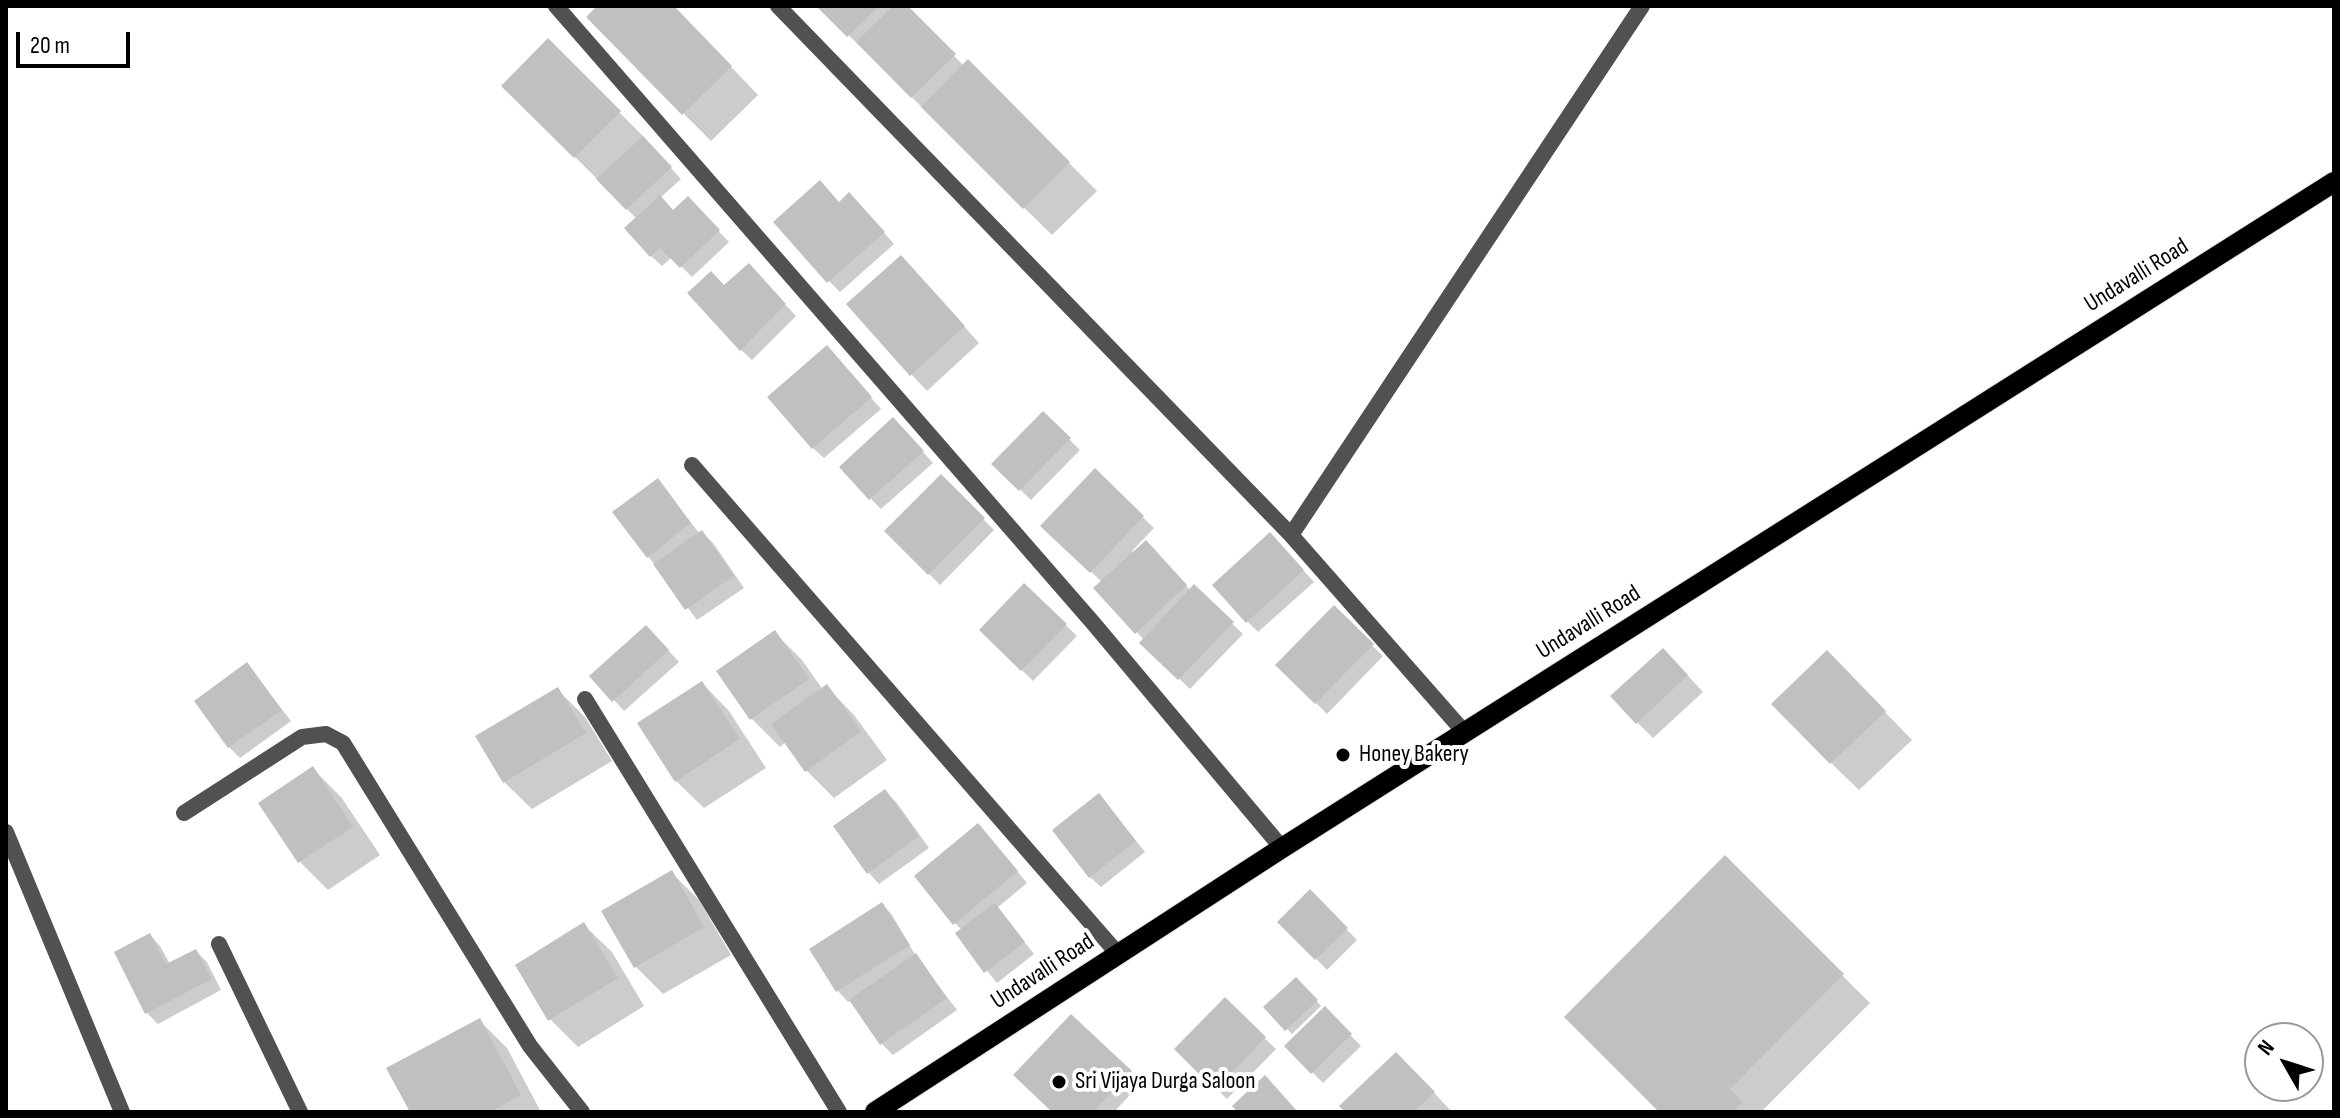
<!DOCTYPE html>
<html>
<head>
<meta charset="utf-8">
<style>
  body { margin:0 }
  #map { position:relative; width:2340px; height:1118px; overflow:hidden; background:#fff; font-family:"Sofia Sans Condensed",sans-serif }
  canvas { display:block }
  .frame { position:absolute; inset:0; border:8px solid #000; pointer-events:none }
  .north { position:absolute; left:2244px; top:1022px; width:80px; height:80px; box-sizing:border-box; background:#fff; border:2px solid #999; border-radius:50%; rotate:309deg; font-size:22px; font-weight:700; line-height:32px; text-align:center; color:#000 }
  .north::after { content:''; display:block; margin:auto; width:28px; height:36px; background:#000; clip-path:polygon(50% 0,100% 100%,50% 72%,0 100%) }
  .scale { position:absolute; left:16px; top:32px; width:114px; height:36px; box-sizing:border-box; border:4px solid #000; border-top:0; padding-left:10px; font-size:24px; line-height:28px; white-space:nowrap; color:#000; -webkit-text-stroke:6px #fff; paint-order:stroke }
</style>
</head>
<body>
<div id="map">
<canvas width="2340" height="1118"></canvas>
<div class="frame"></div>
<div class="north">N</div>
<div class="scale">20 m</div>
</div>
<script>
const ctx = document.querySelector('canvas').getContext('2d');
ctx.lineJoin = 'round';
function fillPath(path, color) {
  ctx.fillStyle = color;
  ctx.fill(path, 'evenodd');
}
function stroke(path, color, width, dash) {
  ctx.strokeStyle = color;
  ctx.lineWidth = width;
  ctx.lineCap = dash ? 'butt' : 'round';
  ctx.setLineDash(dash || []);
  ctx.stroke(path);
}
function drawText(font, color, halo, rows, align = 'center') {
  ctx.font = font + ' "Sofia Sans Condensed",sans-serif';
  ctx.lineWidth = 8;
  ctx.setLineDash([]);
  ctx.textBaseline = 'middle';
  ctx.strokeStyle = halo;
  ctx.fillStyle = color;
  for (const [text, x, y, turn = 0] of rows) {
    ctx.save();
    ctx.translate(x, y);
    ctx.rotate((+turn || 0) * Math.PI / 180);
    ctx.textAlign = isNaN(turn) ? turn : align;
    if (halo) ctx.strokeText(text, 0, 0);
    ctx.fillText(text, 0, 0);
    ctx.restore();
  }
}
fillPath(new Path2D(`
  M600,6H673L758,95L711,141L683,113Z
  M819,6H905L964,66L968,62L1097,191L1052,235Z
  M548,41L647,140L646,141L681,179L660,198L674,212L688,199L729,242L692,277L672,257L662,266L651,256L637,219L504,86Z
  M840,204L860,205L894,244L840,292L829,281Z
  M917,274L979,343L927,391L911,374Z
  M759,277L796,316L752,360L741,350L725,288Z
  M837,359L881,409L824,458L813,448Z
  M1043,413L1080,450L1031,500L994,464Z
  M904,431L933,463L881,509L871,499Z
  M1095,471L1154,528L1132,551L1134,553H1157L1191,591L1194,587L1243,634L1190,689L1142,643L1144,640L1096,588L1102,582L1043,526Z
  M941,477L994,530L940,585L887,531Z
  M658,481L700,534L702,532L713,543L744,588L697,620L648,556Z
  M1281,546L1314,582L1258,632L1247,621Z
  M1024,585L1077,636L1033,681L981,630Z
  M1334,608L1383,656L1327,714L1278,665Z
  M774,632L802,660L823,690L827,687L854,715L887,760L834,798L806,770L786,742L780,747L752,719L719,671Z
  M657,638L679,662L624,711L614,700Z
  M247,665L291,721L240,758L229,747Z
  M1679,666L1703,692L1653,738L1637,722Z
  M1854,680L1912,740L1859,790L1831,763Z
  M702,683L729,711L766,768L704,808L676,781Z
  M557,689L585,717L612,761L532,809L504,782Z
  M313,769L341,797L380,855L328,890L300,862L261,804Z
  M885,791L896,802L929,848L879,884L869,873Z
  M1099,795L1145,852L1101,887L1090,877Z
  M988,836L1027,883L997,908L1034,954L997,983L957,934L962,930L955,923Z
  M1724,858L1870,1003L1761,1112H1662Z
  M672,873L699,900L731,955L663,994L636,967Z
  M1310,892L1357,940L1327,970L1280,922Z
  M882,904L892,915L917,958L957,1010L893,1055L882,1044L851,1000L848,1002L838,991Z
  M584,925L612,952L644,1006L578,1047L550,1019Z
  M150,935L160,946L170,964L196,951L207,962L221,990L158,1024L147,1013L116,953Z
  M1296,979L1321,1006L1292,1034L1266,1007Z
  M1225,1000L1276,1049L1227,1099L1177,1049Z
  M1325,1009L1361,1046L1323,1083L1287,1046Z
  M1071,1016L1141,1083L1114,1112H1054Z
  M479,1020L507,1048L541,1112H412Z
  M1424,1082L1452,1112H1347Z`), '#0003');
fillPath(new Path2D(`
  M597,6H674L732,66L682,115L586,17Z
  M816,6H879L847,37Z
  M893,6H908L956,54L911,98L856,42Z
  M548,38L621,111L574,158L501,86Z
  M968,59L1070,162L1023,209L921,107Z
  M643,136L672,167L626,210L596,179Z
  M820,180L839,202L849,192L885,232L827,283L773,222Z
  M660,195L673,210L688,196L720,230L680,268L660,248L650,257L624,228Z
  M901,255L965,326L910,376L846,304Z
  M749,263L786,304L740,351L687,293L711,271L724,285Z
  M827,345L872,397L812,449L767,397Z
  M1043,411L1071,438L1019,491L991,464Z
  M893,417L924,451L869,500L839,467Z
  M1095,468L1144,516L1090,573L1040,526Z
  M941,474L985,518L928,575L884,531Z
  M658,478L691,523L647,558L612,512Z
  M702,530L734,576L685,610L653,564Z
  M1270,532L1304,570L1246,623L1212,585Z
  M1146,540L1187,585L1135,634L1093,588Z
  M1024,583L1067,624L1021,671L979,630Z
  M1194,584L1234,622L1178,680L1139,643Z
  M1334,605L1374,644L1315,704L1275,665Z
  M646,625L669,650L612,702L589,676Z
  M775,630L809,679L750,720L716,671Z
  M1663,648L1688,675L1636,724L1610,696Z
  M1827,650L1886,711L1830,764L1771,704Z
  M247,662L282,710L228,748L194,701Z
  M702,681L740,739L675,782L637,723Z
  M827,684L861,731L805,772L771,724Z
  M558,687L586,733L503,783L475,736Z
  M313,766L353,827L298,863L258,803Z
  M885,789L919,836L867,874L833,826Z
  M1099,793L1136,841L1089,878L1052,830Z
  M978,823L1018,871L953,925L914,876Z
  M1725,855L1844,974L1730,1089L1743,1102L1733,1112H1659L1564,1017Z
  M672,870L704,927L634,968L601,911Z
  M1310,889L1348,928L1315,960L1277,922Z
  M882,902L910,945L836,992L809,949Z
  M995,903L1025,942L984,973L955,933Z
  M584,922L618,978L548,1021L515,965Z
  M150,933L166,964L196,949L212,979L145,1014L114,952Z
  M916,953L947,998L880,1045L849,1000Z
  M1296,977L1318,1000L1285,1031L1263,1007Z
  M1225,997L1266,1037L1215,1090L1174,1049Z
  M1325,1006L1352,1034L1311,1074L1284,1046Z
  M1071,1014L1132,1071L1093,1112H1052L1013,1075Z
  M480,1018L521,1095L490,1112H410L386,1068Z
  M1396,1052L1435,1092L1414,1112H1345L1339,1106Z
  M1265,1075L1297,1111L1296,1112H1238L1232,1106Z`), '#c0c0c0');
const primary = new Path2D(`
  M875,1112L1282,848L2334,182`);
stroke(primary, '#dbdbdb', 22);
stroke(new Path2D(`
  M556,6L1094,624L1282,848
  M778,6L1291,535L1465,733
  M692,465L1118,954
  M1291,535L1642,6
  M585,699L839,1112
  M184,813L302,737L326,734L343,743L530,1046L582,1112
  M6,832L122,1112
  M219,944L300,1112`), '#515151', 16);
stroke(primary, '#000', 20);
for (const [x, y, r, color] of [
  [1343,755,8,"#000"],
  [1059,1082,8,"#000"]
]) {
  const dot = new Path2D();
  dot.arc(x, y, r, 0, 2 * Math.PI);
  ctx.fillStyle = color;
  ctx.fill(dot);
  stroke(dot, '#fff', 3);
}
drawText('24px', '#000', '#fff', [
  ["Undavalli Road",2137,276,-32],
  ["Undavalli Road",1589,623,-32],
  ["Undavalli Road",1043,972,-33]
]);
drawText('24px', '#000', '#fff', [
  ["Honey Bakery",1359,755],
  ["Sri Vijaya Durga Saloon",1075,1082]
], 'left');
</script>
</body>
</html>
